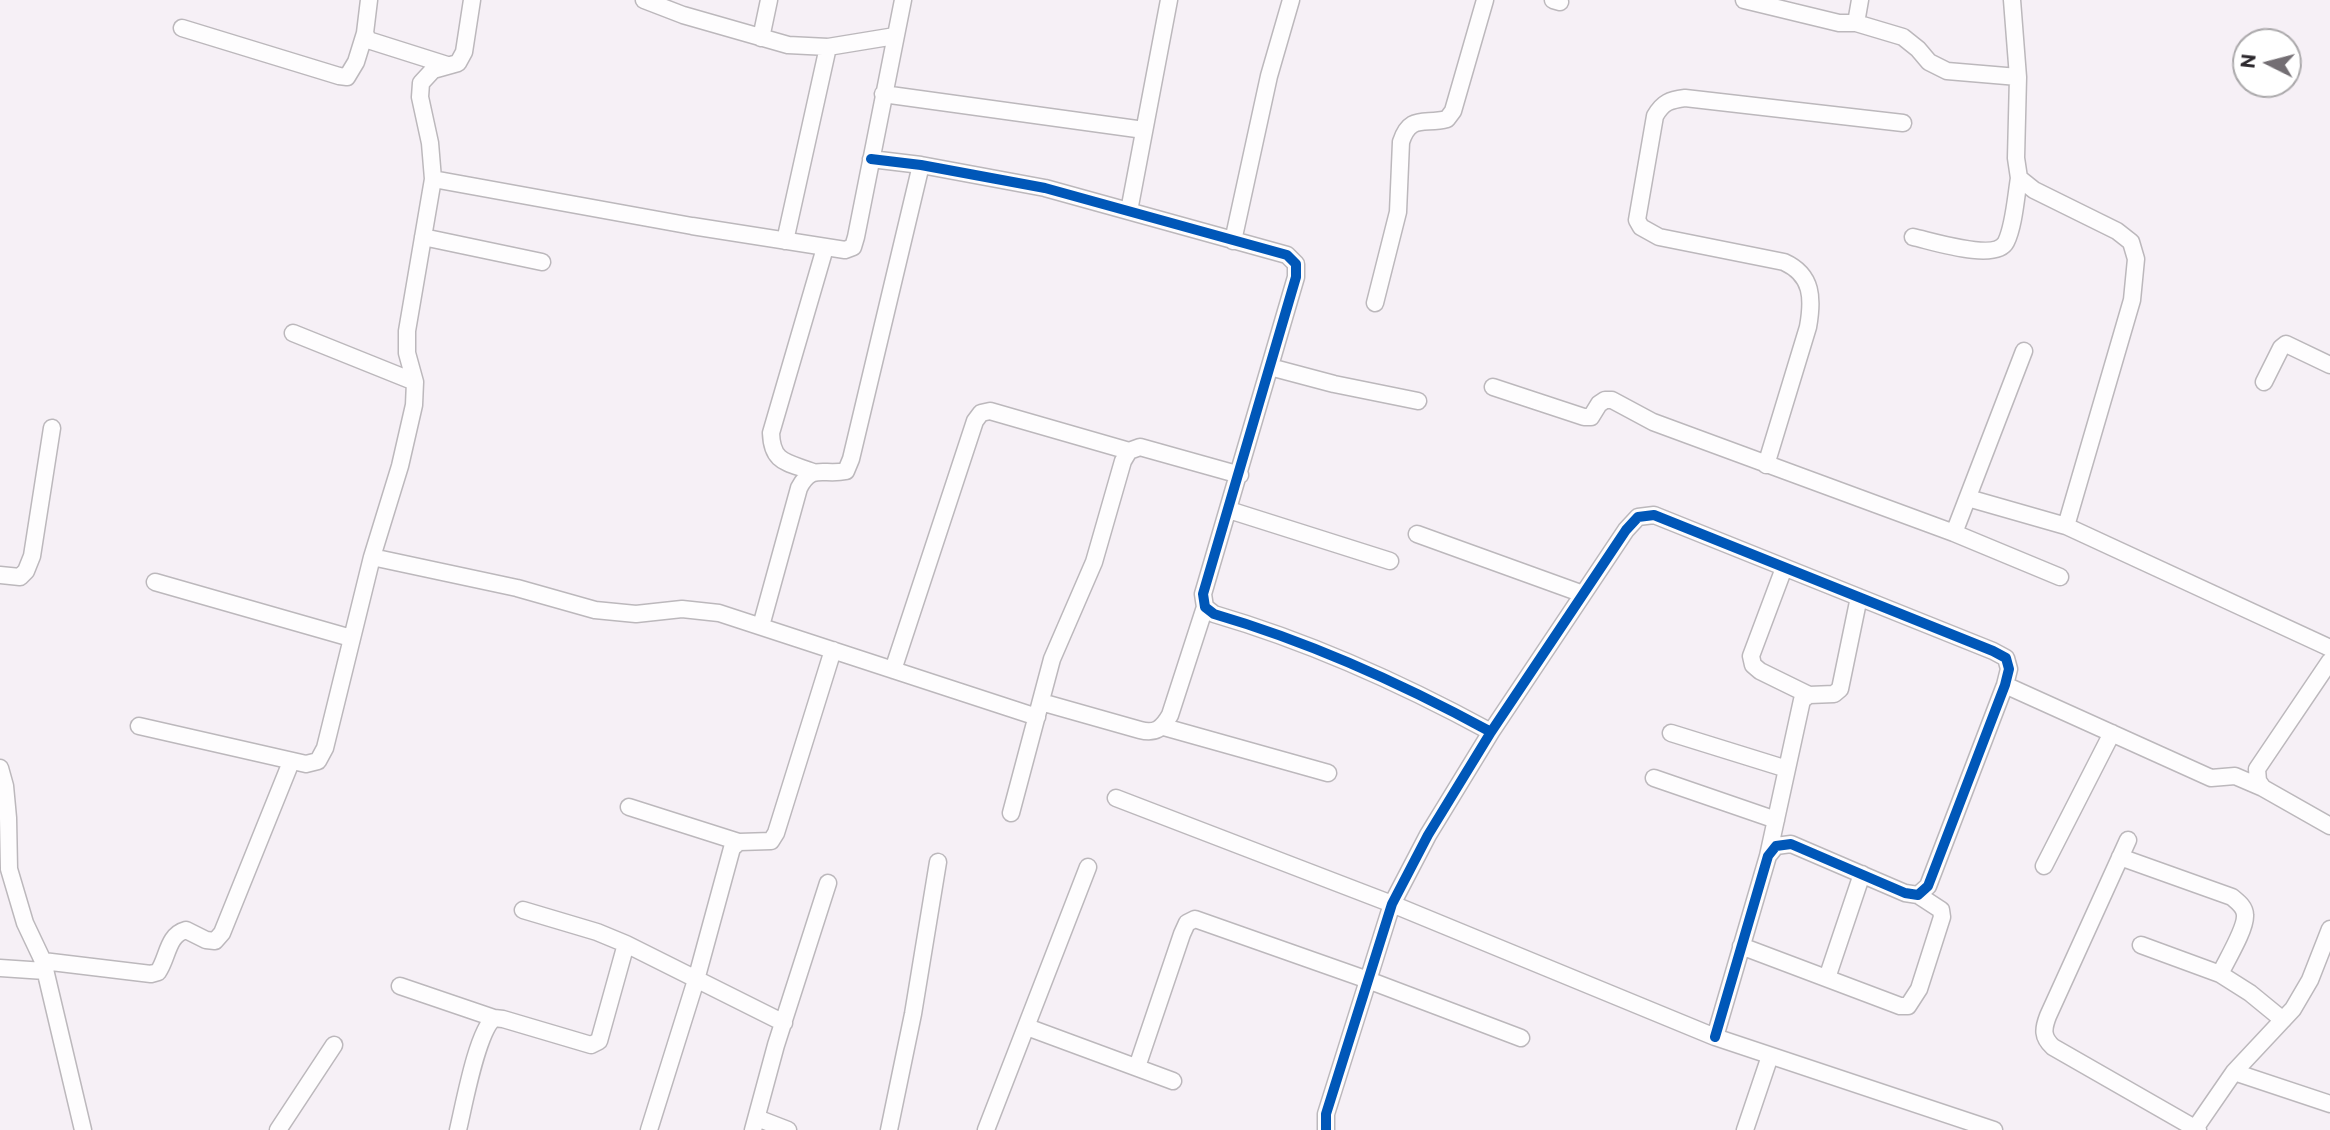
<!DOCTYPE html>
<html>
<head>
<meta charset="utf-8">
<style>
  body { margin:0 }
  #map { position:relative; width:2330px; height:1130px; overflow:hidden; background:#f6f0f6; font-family:Commissioner,sans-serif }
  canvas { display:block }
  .north { position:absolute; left:2232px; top:28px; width:70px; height:70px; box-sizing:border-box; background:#fff; border:2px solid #aba9ab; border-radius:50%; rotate:276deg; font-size:19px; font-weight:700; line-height:28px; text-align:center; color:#2c282d }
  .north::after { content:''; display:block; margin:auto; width:24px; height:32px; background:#736e73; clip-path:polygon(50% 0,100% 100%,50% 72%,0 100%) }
</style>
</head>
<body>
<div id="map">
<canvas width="2330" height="1130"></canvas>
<div class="north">N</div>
</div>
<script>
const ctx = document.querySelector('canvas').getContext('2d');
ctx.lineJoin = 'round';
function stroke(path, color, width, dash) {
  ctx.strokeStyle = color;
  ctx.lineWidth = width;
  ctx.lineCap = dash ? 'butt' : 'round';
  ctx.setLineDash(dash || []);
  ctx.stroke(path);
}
const street = new Path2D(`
  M369,0L365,33L368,40L447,65
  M644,0L683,15L788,45L828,47L895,36
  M1553,0L1560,2
  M1744,0L1839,23H1856L1903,37L1918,49L1929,62L1947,71L2018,77
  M2012,0L2018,77L2016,158L2019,178L2034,190L2117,231L2131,242L2136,259L2132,300L2066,526
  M1856,23L1860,0
  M182,28L339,76L347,77L356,62L365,33
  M761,38L769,0
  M883,94L1144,130
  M871,159L921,165L1045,188L1287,255L1296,264V277L1203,594L1205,607L1214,614C1310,642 1403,684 1491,732
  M433,179L692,226L845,250L853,247L856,237L903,0
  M1129,211L1169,0
  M423,237L542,262
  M1913,237C1932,241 1996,262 2006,242C2014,226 2016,196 2019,178
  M785,241L828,47
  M1233,241L1269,76L1291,0
  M1375,303L1398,212L1401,142C1410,114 1424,125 1447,119L1453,111L1485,0
  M293,333L415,382
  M1270,367L1334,384L1418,401
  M2264,382L2281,348L2286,344L2330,365
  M1493,387L1584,417H1591L1599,404L1605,400H1612L1653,422L1954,533L2060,577
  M1766,465L1808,327C1813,299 1813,275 1784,262L1659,237L1641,227L1637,220L1655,116C1663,102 1670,100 1685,98L1903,123
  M813,472C788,462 772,464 771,433L825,248
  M1968,498L2066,526L2330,648
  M1229,510L1390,561
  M1954,533L2024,351
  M1417,534L1583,594
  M372,557L517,588L595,610L636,614L682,609L719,613L1037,717
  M1784,568L1751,656L1753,665L1760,671L1809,695
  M0,575L20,577L26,571L32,556L52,428
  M155,582L351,638
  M761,626L799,488C812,463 823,476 846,471L851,459L921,165
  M2330,661L2257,769L2258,781L2263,788L2330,826
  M893,670L975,421L981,413L990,411L1129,451
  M2005,685L2211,778L2235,776L2263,788
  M1041,702L1140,730C1155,734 1162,729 1170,715L1205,607
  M139,726L306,764L318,761L325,748L372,557L400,466L414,405L415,382L407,353V331L433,179L430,143L420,97L421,83L433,70L458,63L464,52L472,0
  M1164,727L1328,773
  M1671,733L1787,769
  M0,768L5,786L8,818L9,869L25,923L43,961L83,1130
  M1654,778L1776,820
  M1116,798L1392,904L1715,1037L1994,1130
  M629,807L739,842
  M1011,813L1052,659L1094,562L1123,461L1129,451L1140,447L1240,475
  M2128,840L2048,1016C2043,1029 2042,1037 2053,1047L2198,1130
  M1768,856L1802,700L1809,695L1834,694L1840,689L1859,597
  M2120,857L2232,897C2238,902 2245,907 2245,915C2246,929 2226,961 2220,974
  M2044,866L2112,733
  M523,910L597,932L626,944L784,1023
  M2141,945L2220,974L2250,993L2283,1020
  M1741,946L1900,1006H1908L1919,989L1942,917L1941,910L1918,895
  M43,961L151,974L158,972C168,958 167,935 186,930L206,940L215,941L222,933L291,762
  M0,968L45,971
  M1827,978L1862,874
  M400,986L494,1018
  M1027,1027L1173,1081
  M1137,1067L1182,934L1187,923L1195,919L1368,980L1521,1038
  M2234,1072L2330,1104
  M757,1118L788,1130
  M278,1130L334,1045
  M458,1130C464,1105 477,1032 494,1018L503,1019L591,1045L599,1041L626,944
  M649,1130L696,980L732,848L739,842L771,841L776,833L833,650
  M753,1130L776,1045L828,883
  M889,1130L913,1014L938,862
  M986,1130L1088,867
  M1326,1130V1114L1392,904L1428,835L1491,732L1626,530L1638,517L1654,515L1993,651L2006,658L2009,669L2005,685L1928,886L1918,895L1905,893L1791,844L1776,846L1768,856L1715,1037
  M1745,1130L1770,1056
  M2194,1130L2234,1072L2293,1009L2310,980L2330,929`);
stroke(street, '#bcb8bc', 19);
stroke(street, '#fefdfe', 16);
stroke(new Path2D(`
  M871,159L921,165L1045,188L1287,255L1296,264V277L1203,594L1205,607L1214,614C1310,642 1403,684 1491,732
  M1326,1130V1114L1392,904L1428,835L1491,732L1626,530L1638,517L1654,515L1993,651L2006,658L2009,669L2005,685L1928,886L1918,895L1905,893L1791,844L1776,846L1768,856L1715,1037`), '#0057b8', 10);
</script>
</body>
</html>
